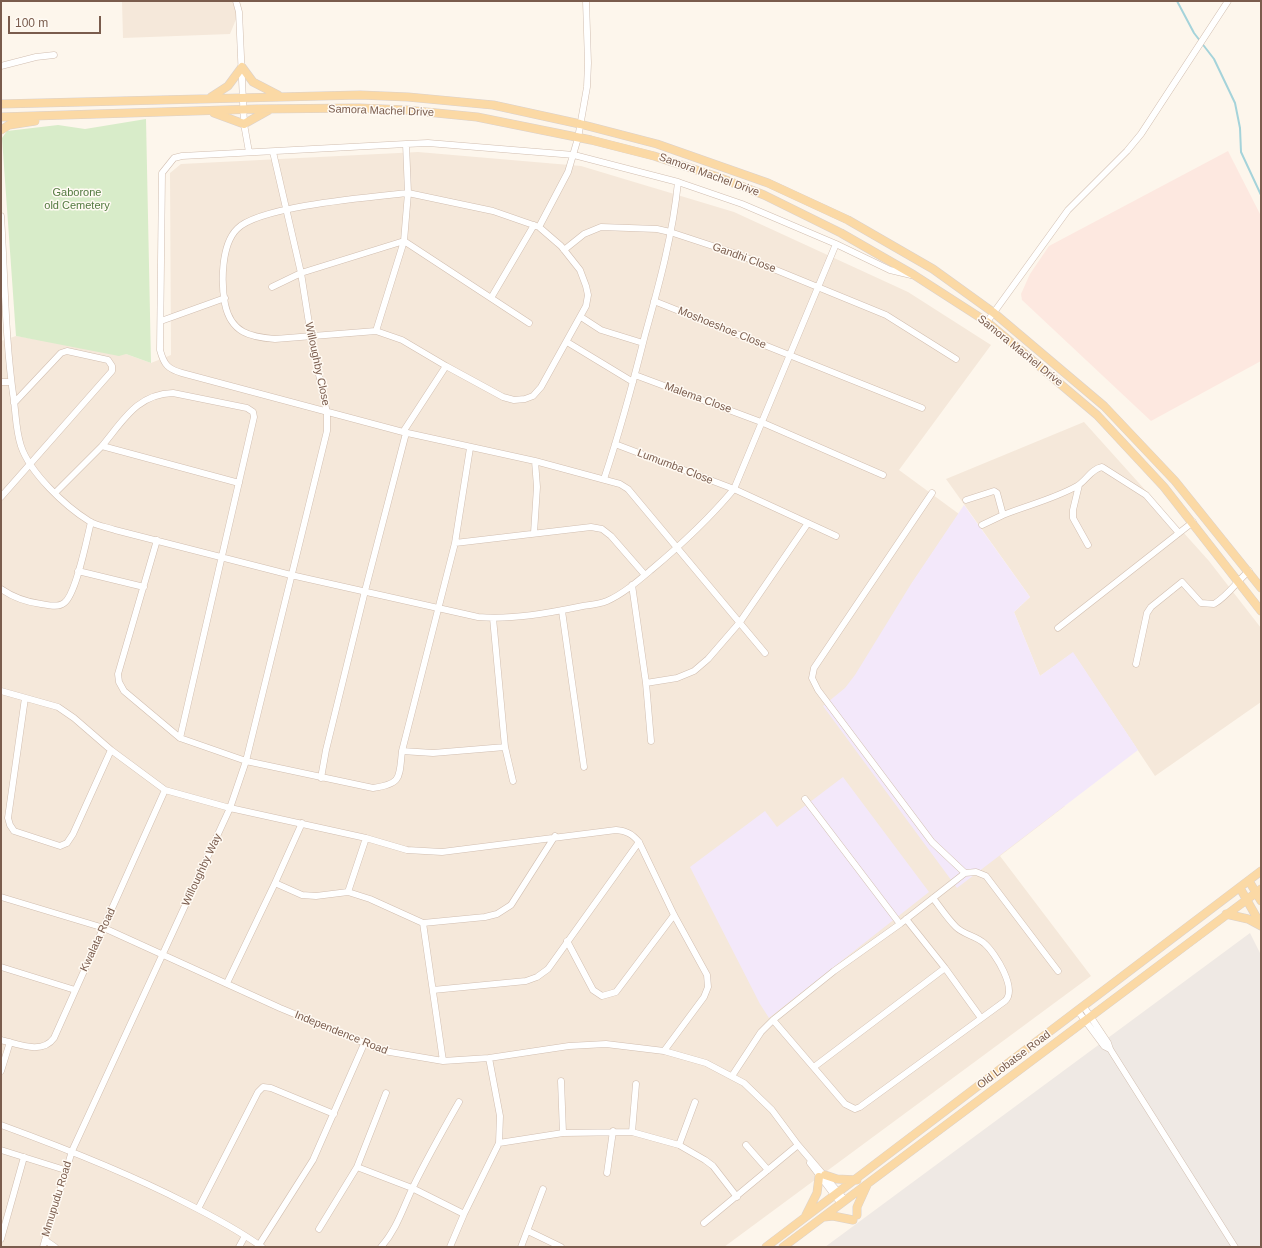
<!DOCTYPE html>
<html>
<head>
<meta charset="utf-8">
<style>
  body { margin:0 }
  #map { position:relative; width:1262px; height:1248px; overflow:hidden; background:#fdf6ec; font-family:Arial,sans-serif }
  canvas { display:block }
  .frame { position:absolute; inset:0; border:2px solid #7a5c4d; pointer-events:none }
  .scale { position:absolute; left:8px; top:16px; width:93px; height:18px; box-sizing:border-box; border:2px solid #7a5c4d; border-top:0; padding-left:5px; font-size:12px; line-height:14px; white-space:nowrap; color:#7a5c4d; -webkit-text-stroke:3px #fffaf3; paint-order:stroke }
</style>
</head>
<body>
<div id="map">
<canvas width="1262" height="1248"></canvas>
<div class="frame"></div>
<div class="scale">100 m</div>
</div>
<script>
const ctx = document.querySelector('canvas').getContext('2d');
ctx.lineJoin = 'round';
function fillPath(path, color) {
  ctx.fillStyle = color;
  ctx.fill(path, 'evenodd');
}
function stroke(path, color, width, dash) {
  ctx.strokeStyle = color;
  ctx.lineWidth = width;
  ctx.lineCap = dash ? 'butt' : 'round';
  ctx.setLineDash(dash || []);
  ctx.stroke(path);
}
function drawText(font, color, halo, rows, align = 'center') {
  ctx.font = font + ' Arial,sans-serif';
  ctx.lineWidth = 3;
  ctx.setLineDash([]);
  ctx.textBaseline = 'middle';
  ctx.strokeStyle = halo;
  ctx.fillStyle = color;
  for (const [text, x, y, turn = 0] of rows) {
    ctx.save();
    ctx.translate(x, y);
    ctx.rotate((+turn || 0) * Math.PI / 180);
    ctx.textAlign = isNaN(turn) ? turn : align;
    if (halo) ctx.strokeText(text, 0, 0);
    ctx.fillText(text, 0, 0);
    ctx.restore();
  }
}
fillPath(new Path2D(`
  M122,1H236L239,12L230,34L123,38Z
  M418,152L581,166L734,212L908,292L991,345L899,470L959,514L911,585L1065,806L1000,856L1091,976L724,1247H1V341L16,336L126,354L151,363L171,355L170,173L181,164Z
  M1084,422L1209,561L1261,628V702L1155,776L1073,653L1040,676L1014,612L1030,597L946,479Z`), '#f5e8da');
fillPath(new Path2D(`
  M1228,151L1261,216V361L1151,421L1022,300L1021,294L1030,274L1049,246Z`), '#fde8e0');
fillPath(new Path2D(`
  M1250,933L1261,955V1247H825Z`), '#efe9e4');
fillPath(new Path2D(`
  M964,505L1030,597L1014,612L1040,676L1073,652L1138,750L957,888L823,706L845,688L855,675L911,584Z
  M843,777L929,892L769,1018L760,1004L690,867L765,811L777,827Z`), '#f3e8fa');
fillPath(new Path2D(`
  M146,119L151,363L126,354L119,356L16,336L2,138L7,131L58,125L85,129Z`), '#d8ecc9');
stroke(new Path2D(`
  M1177,1L1194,33L1214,59L1235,103L1240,128L1241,152L1261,195`), '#a5d3da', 2);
const minor = new Path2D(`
  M236,1L239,12L244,124L249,152
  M1,66L36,57L54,55
  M408,193L493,211L539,227L561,246L580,270L586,286L588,295L586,306L541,387L533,396L525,399L514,400L503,397L446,366L402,340L376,331L275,339C250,337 231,333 225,304C221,283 221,245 237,229C259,206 372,197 408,193Z
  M1,216C5,278 5,340 14,401C16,416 16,431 21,446C30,473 65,506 89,521C97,526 107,527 115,530L291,575L478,617C512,620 549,613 583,606C591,605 600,604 607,601C623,594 638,581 651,570C681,545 709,519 734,489L836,244
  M539,227L568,172L578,138L587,87L588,63L586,1
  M564,250L584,234L601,227L657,229L670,232L737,254L886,315L956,359
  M272,287L301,273L404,241L529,323
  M491,298L534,225
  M654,301L922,408
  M581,317L601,330L643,343
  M161,321L225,298
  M987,322L1068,210L1127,151L1141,134L1228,1
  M376,331L404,241L408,193L406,144
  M567,342L633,382
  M635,375L761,422L883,475
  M1,382H11
  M403,432L446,366
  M615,444L734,489L836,536
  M102,446C123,421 137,394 173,393L247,408L253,412L254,417L180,738
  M604,479C620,431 633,383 645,335C659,285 673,234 678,182
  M1079,485L1073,510V518L1088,545
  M55,493L102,446L239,483
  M932,493L814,668L812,678L818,690L932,842L965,873
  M1,497L112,371V366L108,360L67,351L61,353L14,403
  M966,500L994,491L997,493L1003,515L982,525
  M1003,515C1028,505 1054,499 1077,486C1086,481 1091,469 1102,467L1146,495L1179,533
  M534,533L537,487L535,461
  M157,540L118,674L119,682L124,691L180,738L246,761L373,788C402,784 399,778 402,751L455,543L470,448
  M455,543L591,527L602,529L611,536L645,575
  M78,571L144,587
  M632,585L646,683L651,741
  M1,589C14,598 25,602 41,604C48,605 58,608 64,603C76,595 87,538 91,522
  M562,611L584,767
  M493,618L505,747L513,781
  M1058,628L1193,522
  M765,653L628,489L620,484L535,461L403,432L182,373C168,369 164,365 160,350L162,173L174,158L182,156L406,144L428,143L574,155L678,182L742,204L836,244L890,270L911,275
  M1136,664L1147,613L1151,607L1182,582L1201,603L1214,604C1228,596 1237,581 1249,571
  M646,683L677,678L694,671L708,659L740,622L808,523
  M1,691L58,707L74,718L111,750L165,790L230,808L366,838L407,850L442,852L616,830C627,831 632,834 639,842L674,915L707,975L708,987L704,997L664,1051
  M25,698L8,818L10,825L14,831L60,846L67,843L73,834L111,750
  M402,751L433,753L505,747
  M321,778L326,750L365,591L406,433
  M805,799L900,924
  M275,883L302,895L316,896L348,892L370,899L423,923L485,917L497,914L511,905L555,836
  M348,892L366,838
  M1,897L104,928L280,1008L384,1051L443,1061L489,1058L569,1046L606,1044L664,1051L706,1063L744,1083L772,1110L798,1145L845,1200
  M906,919L945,968L981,1018
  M423,923L443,1061
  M567,941L593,990L602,996L616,992L674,915
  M1,967L75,990
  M227,983L275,883L302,823
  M433,990L526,981L537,977L548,969L639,842
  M1084,1007L1108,1043L1110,1049L1235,1247
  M1078,1011L1104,1046L1110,1049
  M773,1020L845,1104L855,1109L860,1107L1005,1001C1018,989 995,953 985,944C977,936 964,935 956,927C947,918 940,907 933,898
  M1,1040C18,1044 42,1055 54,1038L165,790
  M814,1067L945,968
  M1,1071L10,1042
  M732,1076L761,1032L773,1020L834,971L900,924L965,873L976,872L986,876L1058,971
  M561,1081L563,1133
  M1,1125C64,1148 126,1172 186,1203C212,1216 238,1230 262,1247
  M632,1132L636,1084
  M499,1143L563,1133L632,1132L679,1145L705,1160L713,1166L737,1197
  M679,1145L695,1102
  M746,1145L768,1170
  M1,1150L65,1170
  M810,1163L841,1204
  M357,1167L412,1188L464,1214
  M607,1173L613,1131
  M198,1209L258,1092L263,1087L271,1088L334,1114
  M704,1223L798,1145
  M319,1229L357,1167L386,1093
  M528,1231L561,1247
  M1,1239L24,1157
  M45,1240L55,1247
  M259,1245L313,1160L364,1044
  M43,1247L72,1151L230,808L246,761L327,431V413L311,336L301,273L273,152
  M239,1247L245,1236
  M381,1247C397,1229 403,1208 413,1187C427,1158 443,1130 459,1102
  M450,1247L464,1214L499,1143L500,1116L489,1058
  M521,1247L543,1189`);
const major = new Path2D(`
  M211,97L228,86L242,67L253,82L278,95
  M1,104L360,95L408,97L493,105L580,124L657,144L768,183L848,220L933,269L994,313L1104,406L1175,481L1261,588
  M214,113L244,124L269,110
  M1,117L257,109L359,108L406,110L477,117L591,140L654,156L718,177L764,195L841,233L914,275L987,322L1097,415L1164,487L1261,611
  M1,130L9,125L35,121
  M1249,881L1261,901
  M1240,888L1261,925
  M1226,914L1248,919L1261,926
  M825,1175L837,1179L857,1180
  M806,1215L817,1193L819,1177
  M857,1215V1207L867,1185
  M824,1217L833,1216L853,1220
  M766,1247L1261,871
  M783,1247L1261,889`);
stroke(minor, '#d1beb0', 7);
stroke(major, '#dad1cd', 9);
stroke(minor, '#fff', 6);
stroke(major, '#fbd9a5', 8);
drawText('11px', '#7a5c4d', '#fffaf3', [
  ["Samora Machel Drive",381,111,2],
  ["Samora Machel Drive",709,175,20],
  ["Gandhi Close",744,258,20],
  ["Moshoeshoe Close",722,328,22],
  ["Samora Machel Drive",1020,351,39],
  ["Willoughby Close",317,364,78],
  ["Malema Close",698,398,20],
  ["Lumumba Close",675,467,21],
  ["Willoughby Way",202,870,-65],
  ["Kwalata Road",98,940,-65],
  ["Independence Road",341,1033,22],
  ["Old Lobatse Road",1014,1060,-37],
  ["Mmupudu Road",57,1199,-73]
]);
drawText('11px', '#537a41', '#fffaf3', [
  ["Gaborone",77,193],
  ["old Cemetery",77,206]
]);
</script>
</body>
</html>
